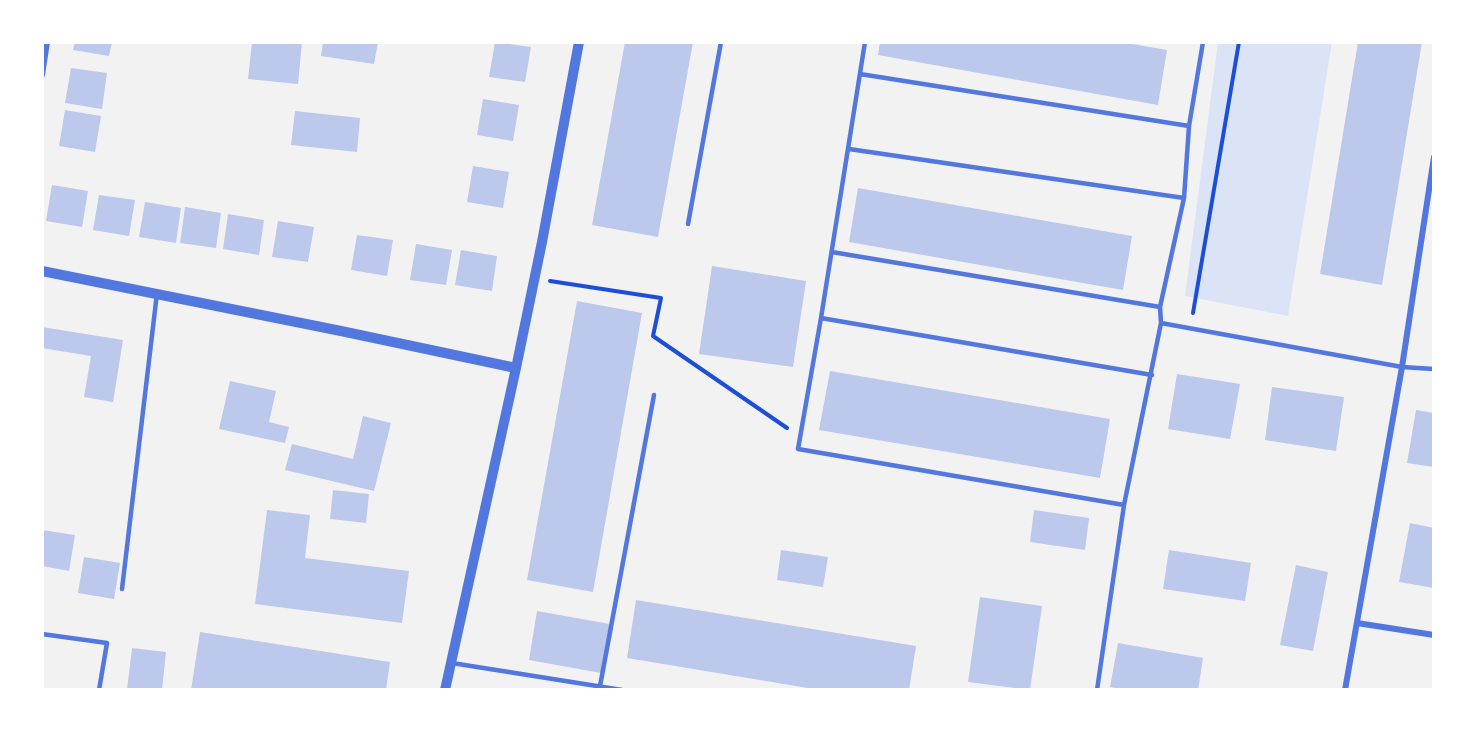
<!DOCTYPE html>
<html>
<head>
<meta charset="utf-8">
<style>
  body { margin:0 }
  #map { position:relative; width:1476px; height:732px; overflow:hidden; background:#f2f2f2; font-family:Helvetica,sans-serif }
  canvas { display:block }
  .frame { position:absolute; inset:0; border:44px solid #fff; pointer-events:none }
</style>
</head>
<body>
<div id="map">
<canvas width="1476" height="732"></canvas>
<div class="frame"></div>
</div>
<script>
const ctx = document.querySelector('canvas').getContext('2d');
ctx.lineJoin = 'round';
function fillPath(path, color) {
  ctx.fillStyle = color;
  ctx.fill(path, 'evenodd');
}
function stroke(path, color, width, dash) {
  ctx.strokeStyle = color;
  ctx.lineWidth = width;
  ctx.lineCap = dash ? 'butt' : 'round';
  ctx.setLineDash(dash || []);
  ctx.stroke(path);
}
fillPath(new Path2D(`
  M1218,42H1332L1288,316L1185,296Z`), '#dbe4f7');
fillPath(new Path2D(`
  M75,42H112L109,56L73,50Z
  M252,42H302L298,84L248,79Z
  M323,42H378L374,64L321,56Z
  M495,42L531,47L525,82L489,77Z
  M625,42H693L658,237L592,225Z
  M880,42H1121L1167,50L1158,105L878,55Z
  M1358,42H1422L1382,285L1320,274Z
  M71,68L107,73L102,109L65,103Z
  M483,99L519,105L513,141L477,135Z
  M65,110L101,116L95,152L59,146Z
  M295,111L360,118L357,152L291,145Z
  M473,166L509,172L503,208L467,202Z
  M52,185L88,191L82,227L46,221Z
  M858,188L1132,236L1123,290L849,242Z
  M99,195L135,200L129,236L93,230Z
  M145,202L181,208L176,243L139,237Z
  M185,207L221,213L216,248L180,243Z
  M228,214L264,220L259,255L223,249Z
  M278,221L314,227L308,262L272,257Z
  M357,235L393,240L387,276L351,270Z
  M416,244L452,250L446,285L410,280Z
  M461,250L497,256L492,291L455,285Z
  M712,266L806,281L793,367L699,354Z
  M577,301L642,313L593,592L527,580Z
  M42,327L123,340L113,402L84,397L91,356L42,348Z
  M830,371L1110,419L1100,478L819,430Z
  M1177,374L1240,384L1230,439L1168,429Z
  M230,381L276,391L269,422L289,427L285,443L219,429Z
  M1272,387L1344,397L1336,451L1265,440Z
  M1416,410L1434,413V467L1407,463Z
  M363,416L391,423L374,491L285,470L292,444L353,459Z
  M333,490L369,494L366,523L330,519Z
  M267,510L310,515L305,558L409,571L402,623L255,604Z
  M1034,510L1089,518L1085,550L1030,542Z
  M1410,523L1434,528V588L1399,582Z
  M42,530L75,535L69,571L42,566Z
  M781,550L828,557L823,587L777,580Z
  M1169,550L1251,563L1245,601L1163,589Z
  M84,557L120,563L114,599L78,593Z
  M1296,565L1328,572L1313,651L1280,645Z
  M980,597L1042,606L1030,690L968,682Z
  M636,600L916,646L909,690H820L627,658Z
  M537,611L610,624L601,673L529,660Z
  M200,632L390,662L386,690H191Z
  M1118,643L1203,658L1198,690H1127L1110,687Z
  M132,648L166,652L162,690H127Z`), '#bdc9ec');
stroke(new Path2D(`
  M550,281L661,298L653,336L787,428
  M1193,313L1239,42`), '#1d4ed8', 4);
stroke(new Path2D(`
  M865,42L821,318L798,449L1124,505
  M1203,42L1189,126L1184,198L1160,307L1161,323L1402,367L1434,369
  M860,74L1189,126
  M849,149L1184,198
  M688,224L721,42
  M832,252L1160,307
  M821,318L1152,375
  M122,589L157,293
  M42,634L107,643L99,690
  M452,663L622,690
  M600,686L654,395
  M1097,690L1124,505L1161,323`), '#5277de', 4.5);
stroke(new Path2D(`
  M42,75L47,42
  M1357,623L1434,635
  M1345,690L1402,367L1434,157`), '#5277de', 6);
stroke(new Path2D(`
  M42,271L341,331L516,368
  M445,690L516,368L542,242L579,42`), '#5277de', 10);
</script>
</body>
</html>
